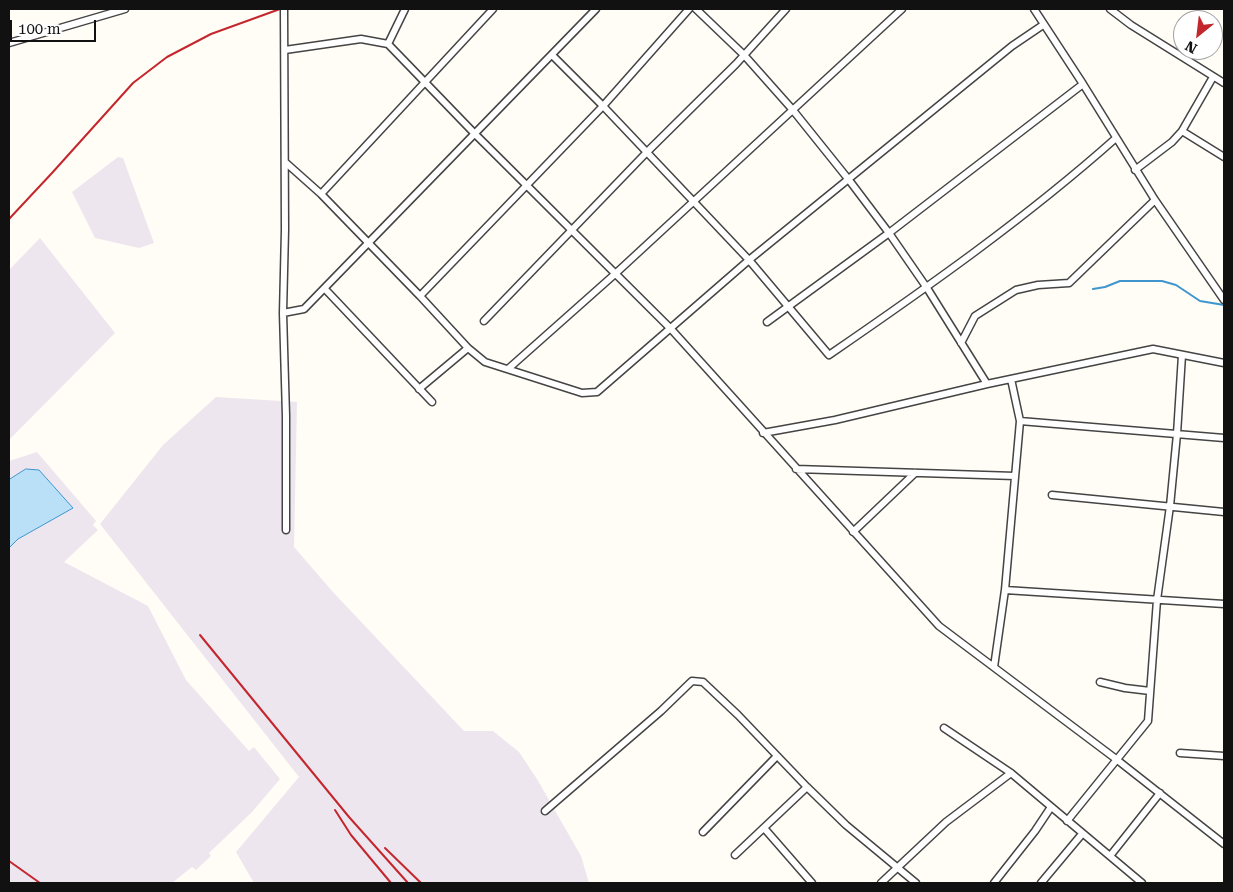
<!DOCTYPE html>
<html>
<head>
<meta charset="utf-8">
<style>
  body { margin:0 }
  #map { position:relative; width:1233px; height:892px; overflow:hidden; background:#fffdf5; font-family:"Roboto Serif",serif }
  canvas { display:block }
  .frame { position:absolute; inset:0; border:10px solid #111; pointer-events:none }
  .north { position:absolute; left:1173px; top:10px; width:50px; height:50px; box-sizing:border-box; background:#fff; border:1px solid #a0a0a0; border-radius:50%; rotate:209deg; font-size:14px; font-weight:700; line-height:20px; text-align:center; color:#111 }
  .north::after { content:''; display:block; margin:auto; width:18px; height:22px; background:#c4262e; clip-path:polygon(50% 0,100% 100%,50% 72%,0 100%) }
  .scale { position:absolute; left:10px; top:20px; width:86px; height:22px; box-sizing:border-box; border:2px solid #111; border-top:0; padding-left:6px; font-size:15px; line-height:18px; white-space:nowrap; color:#111; -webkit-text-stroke:4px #fff; paint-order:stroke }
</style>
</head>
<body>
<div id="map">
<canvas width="1233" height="892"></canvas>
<div class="frame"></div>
<div class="north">N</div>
<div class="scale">100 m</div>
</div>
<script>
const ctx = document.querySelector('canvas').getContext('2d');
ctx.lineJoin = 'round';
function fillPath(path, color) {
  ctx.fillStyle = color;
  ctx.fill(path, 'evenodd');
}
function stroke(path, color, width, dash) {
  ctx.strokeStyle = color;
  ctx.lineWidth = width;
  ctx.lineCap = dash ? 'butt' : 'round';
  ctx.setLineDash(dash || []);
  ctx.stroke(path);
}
fillPath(new Path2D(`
  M118,157L123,158L154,243L139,248L95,238L72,192Z
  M40,238L115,333L9,440V270Z
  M216,397L297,402L294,547L333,592L464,731H493L519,752L537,779L581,856L589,883H254L236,852L299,777L100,524L163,445Z
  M37,452L96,521L93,525L98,530L64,562L148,606L186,680L249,751L254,747L280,779L252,812L209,853L211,856L196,870L192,867L172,883H9V461Z`), '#eee6ef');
const water = new Path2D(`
  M26,469L39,470L73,508L18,539L9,548V480Z`);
fillPath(water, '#b9e0f7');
stroke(water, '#3f96cf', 1);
stroke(new Path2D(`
  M1093,289L1105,287L1120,281H1162L1176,285L1200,301L1224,305`), '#3f96cf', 2);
const minor = new Path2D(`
  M284,9L285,230L283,313L286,416V530
  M696,9L744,55L792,109L849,180L889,233L927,288L987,384
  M1034,9L1083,84L1155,200L1224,300
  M1110,9L1131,25L1224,83
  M9,43L125,9
  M388,44L475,134L671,329L939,626L1116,759L1224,844
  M285,50L361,39L388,44L405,9
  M552,55L603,106L749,260L829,355C928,287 1026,218 1116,138
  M1182,131L1224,157
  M285,162L321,194L420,296L468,348L485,362L582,393L597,392L749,260L1012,46L1043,25
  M1135,170L1172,142L1182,131L1213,77
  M321,194L493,9
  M325,289L432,402
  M420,296L603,106L689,9
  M283,313L304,309L596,9
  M484,321L647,152L736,64L786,9
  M767,322L889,233L1083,84
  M961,343L975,316L1016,290L1038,285L1069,283L1155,200
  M508,369L615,274L902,9
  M419,389L468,348
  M1020,421L1224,438
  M763,433L835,420L987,384L1153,349L1224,363
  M796,469L1015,476
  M1052,495L1224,512
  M853,532L915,473
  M1005,590L1224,604
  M994,667L1005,590L1020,421L1011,379
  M1100,682L1125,688L1150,691
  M944,728L1011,773L1142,883
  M1180,753L1224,756
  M545,811L661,711L692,681L703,682L738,715L807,787L846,825L916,883
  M1067,821L1148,721L1157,600L1170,506L1177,434L1182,355
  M764,828L812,883
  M703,832L777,756
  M735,855L807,787
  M1110,856L1160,793
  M881,883L946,822L1011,773
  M994,883L1035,831L1051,807
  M1041,883L1082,834`);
stroke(minor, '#444', 9);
stroke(minor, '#fff', 6);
stroke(new Path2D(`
  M9,219L52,173L133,83L167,57L211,34L280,9
  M200,635L349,817L408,883
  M335,810L351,835L391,883
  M385,848L421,883
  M9,861L40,883`), '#c4262e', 2);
</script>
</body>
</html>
